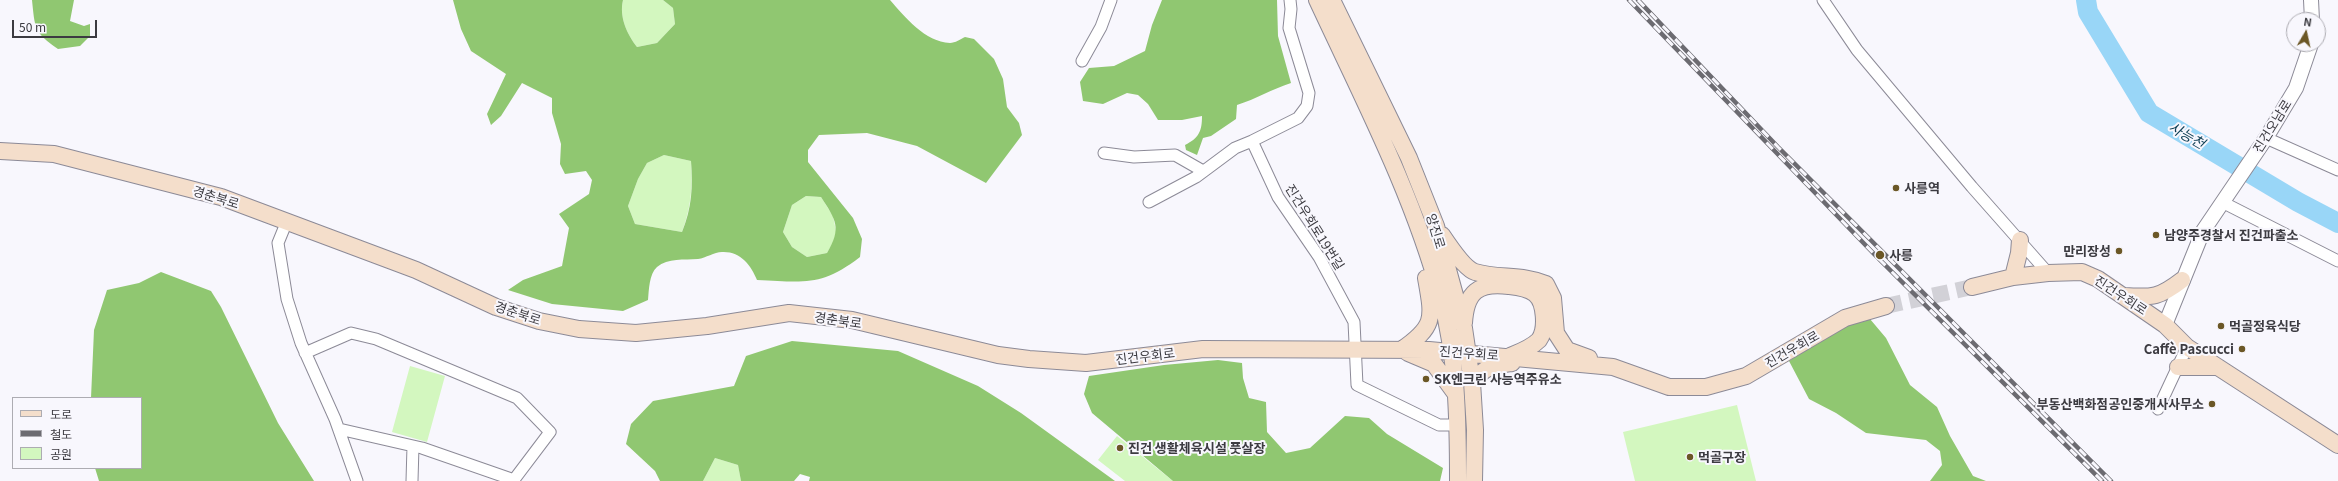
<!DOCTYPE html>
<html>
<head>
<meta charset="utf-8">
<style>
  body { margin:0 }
  #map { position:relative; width:2338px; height:481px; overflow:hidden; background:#f8f7fd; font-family:Georgia,"Noto Sans KR",serif }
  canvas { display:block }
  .legend { position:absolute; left:12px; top:397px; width:130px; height:72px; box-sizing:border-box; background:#f8f7fd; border:1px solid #adacb2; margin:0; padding:5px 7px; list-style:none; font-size:12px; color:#3c3b41 }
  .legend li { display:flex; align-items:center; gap:8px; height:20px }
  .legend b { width:20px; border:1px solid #adacb2 }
  .north { position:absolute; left:2286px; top:12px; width:40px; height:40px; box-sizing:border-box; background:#f8f7fd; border:1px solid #adacb2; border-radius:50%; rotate:9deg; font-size:11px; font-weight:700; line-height:16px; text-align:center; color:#3c3b41 }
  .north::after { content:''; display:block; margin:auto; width:14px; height:18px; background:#6b5726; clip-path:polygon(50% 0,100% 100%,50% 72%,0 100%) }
  .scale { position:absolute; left:12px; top:20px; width:85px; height:18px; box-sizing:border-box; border:2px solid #3c3b41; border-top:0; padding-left:5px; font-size:12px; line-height:14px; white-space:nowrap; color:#3c3b41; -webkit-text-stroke:3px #f8f7fd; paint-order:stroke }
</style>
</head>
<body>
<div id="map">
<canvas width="2338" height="481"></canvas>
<ul class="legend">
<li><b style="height:5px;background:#f4decb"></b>도로</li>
<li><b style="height:5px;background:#6c6b71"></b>철도</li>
<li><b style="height:11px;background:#d3f7bf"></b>공원</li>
</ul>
<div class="north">N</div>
<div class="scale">50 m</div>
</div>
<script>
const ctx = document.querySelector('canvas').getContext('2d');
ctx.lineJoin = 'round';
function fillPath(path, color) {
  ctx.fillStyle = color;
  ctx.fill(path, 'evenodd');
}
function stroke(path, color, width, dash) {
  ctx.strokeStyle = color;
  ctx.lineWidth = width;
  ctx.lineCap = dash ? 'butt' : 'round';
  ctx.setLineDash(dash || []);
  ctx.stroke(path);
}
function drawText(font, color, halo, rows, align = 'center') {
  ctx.font = font + ' Georgia,"Noto Sans KR",serif';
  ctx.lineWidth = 4;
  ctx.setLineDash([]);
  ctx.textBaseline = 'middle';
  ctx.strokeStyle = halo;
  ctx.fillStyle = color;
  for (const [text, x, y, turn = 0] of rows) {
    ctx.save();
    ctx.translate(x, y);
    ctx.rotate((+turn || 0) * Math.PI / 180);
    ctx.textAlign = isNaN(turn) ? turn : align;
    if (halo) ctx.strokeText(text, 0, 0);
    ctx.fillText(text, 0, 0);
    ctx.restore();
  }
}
fillPath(new Path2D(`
  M623,0H663L673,8L675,24L657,43L637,47C627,34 619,17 623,0Z
  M664,155L691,161C693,186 691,208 682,232L635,224L628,206L638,179L647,163Z
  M806,196L821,197L833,216L837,236L827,253L807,257L792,247L783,232L792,205Z
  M410,366L445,376L427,442L392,432Z
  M1737,405L1756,481H1635L1623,432Z
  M1117,436L1173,481H1125L1098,460Z
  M715,458L738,465L741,481H703Z`), '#d3f7bf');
fillPath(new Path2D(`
  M32,0H74L70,21L84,26L90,24V36L80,46L58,49C34,32 35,29 32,0Z
  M453,0H623C619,17 627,34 637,47L657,43L675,24L673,8L663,0H890C905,17 925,42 950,43C955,43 961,39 965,37L974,39L994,59L1003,79L1007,107L1019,123L1022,135L986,183L917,146L867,133L819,135L808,150V162L853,218L862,239L860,257C821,287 804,282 757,280C751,265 740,251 722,252C714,252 706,258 698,259C684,260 668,258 657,267C649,274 649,290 648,300L623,311L552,304L508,290L523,280L562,266L569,228L559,214L589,194L592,180L586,171L565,174L560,164L561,144L552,113V98L522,83L501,116L491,125L487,114L506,74L471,51L461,29ZM664,155L691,161C693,186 692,208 682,232L635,224L628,206L638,179L647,163ZM806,196L821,197C836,220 842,228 827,253L807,257L792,247L783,232L792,205Z
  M1162,0H1277L1278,36L1291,83C1272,89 1256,99 1237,105L1236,119L1211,136L1203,138L1197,155L1186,150L1185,145C1199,138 1202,131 1202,116L1182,120H1158L1148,104L1138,95L1127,93L1103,104L1083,101L1080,82L1089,68L1114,66L1145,51L1152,25Z
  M161,272L211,291L221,307L278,423L314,481H99L95,468H141V398H91L94,330L107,290L139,283Z
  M1870,319L1886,338L1910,385L1937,407L1950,436L1973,476L1986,481H1930L1942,465L1940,451L1926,440L1866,433L1836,413L1809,399L1789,361L1846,323Z
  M792,341L898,351L978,386L1021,413L1115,481H809L810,477L800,474L794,481H741L738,465L715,458L703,481H660L655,471L626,444L631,424L653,401L734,386L746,356Z
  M1218,360L1242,363L1243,378L1249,398L1266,402L1267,432L1286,453L1310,448L1345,416L1369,418L1387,434L1443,468L1440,481H1173L1092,413L1084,394L1089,376L1164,365Z`), '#90c771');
stroke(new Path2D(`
  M2086,0L2088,12L2149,113L2298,202L2338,223`), '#99d6f7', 20);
stroke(new Path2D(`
  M1886,306L1972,287`), '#d2d1d7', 16, [16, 8]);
const minor = new Path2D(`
  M1823,0L1857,50L1972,187L2048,273
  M1082,61L1101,27L1111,0
  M2266,138L2338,170
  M1252,141L1278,197L1319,257L1354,322L1357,385L1439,425H1458
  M1104,153L1134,157L1175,155L1203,171
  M1149,202L1196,177L1235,148L1252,141L1298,118L1307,106L1309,93L1289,28L1291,9L1290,0
  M2222,202L2338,261
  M287,221L278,243L287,299L301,343L335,419L357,481
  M305,353L351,333L376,339L517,398L550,432L513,481
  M2158,409L2187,347
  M339,429L422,448L514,480
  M412,481L413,446`);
const tertiary = new Path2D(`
  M2311,0L2312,20
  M2165,325L2203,231L2266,138L2296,88L2311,44`);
const secondary = new Path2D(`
  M1317,0C1362,97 1413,194 1441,298C1457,357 1458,420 1458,481
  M1332,0L1409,158L1436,226L1464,328L1472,382L1475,430L1474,481
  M0,151L54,154L221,197L416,270L496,307L539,321L579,329L636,333L707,326L789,313L852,320L998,355L1029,359L1086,363L1203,349L1429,350L1613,367L1669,387H1706L1746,376L1845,318L1886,306
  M1442,235C1448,244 1465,269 1475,272C1498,279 1523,274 1546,284L1553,298L1556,333L1567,350L1589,358
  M2013,277L2019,253L2020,240
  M1972,287L2013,277L2048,273L2082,272L2098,279L2165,325L2187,347L2338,445
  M2125,296C2153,298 2160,297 2182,280
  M1464,323C1466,292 1478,282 1509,286C1518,287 1528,288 1535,294C1545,302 1547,329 1539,340C1531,348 1520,352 1510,356
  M1401,350C1436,326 1433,318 1426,278
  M1408,353L1434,364L1455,393
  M2178,367H2218
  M1472,382C1486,366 1491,366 1512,363`);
stroke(minor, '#8c8a97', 13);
stroke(tertiary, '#8c8a97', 16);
stroke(secondary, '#8c8a97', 18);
stroke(minor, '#fff', 11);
stroke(tertiary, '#fff', 14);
stroke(secondary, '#f4decb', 16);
const rail = new Path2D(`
  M1629,0L1877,257L2102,481
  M1638,0L1778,147L2111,481`);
stroke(rail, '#6c6b71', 4.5);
stroke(rail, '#f8f7fd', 3, [9]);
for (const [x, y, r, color] of [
  [1896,188,4,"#6b5726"],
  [2156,235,4,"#6b5726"],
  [2119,251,4,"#6b5726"],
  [1880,255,5,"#6b5726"],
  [2221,326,4,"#6b5726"],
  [2242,349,4,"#6b5726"],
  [1426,379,4,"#6b5726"],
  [2212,404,4,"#6b5726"],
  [1120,448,4,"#6b5726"],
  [1690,457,4,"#6b5726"]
]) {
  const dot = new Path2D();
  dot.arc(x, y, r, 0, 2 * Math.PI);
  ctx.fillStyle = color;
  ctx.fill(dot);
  stroke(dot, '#f8f7fd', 1.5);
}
drawText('13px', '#3c3b41', '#f8f7fd', [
  ["진건오남로",2272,126,-58],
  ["경춘북로",216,197,17],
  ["진건우회로19번길",1315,227,58],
  ["양진로",1436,231,73],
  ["진건우회로",2121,295,33],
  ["경춘북로",518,313,18],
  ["경춘북로",838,320,8],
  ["진건우회로",1792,349,-30],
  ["진건우회로",1469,353,4],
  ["진건우회로",1145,356,-7]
]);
drawText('bold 13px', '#3c3b41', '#f8f7fd', [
  ["사릉역",1904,188],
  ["남양주경찰서 진건파출소",2164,235],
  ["만리장성",2111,251,"right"],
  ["사릉",1889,255],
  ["먹골정육식당",2229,326],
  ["Caffè Pascucci",2234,349,"right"],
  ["SK엔크린 사능역주유소",1434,379],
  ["부동산백화점공인중개사사무소",2204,404,"right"],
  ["진건 생활체육시설 풋살장",1128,448],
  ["먹골구장",1698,457]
], 'left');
drawText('italic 14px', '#0b3d53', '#f8f7fd', [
  ["사능천",2187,135,30]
]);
</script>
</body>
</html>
